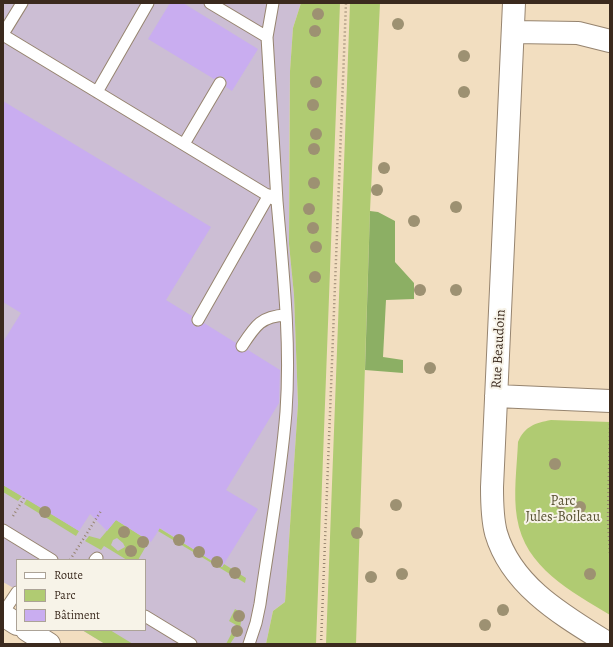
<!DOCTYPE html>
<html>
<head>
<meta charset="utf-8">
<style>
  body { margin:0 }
  #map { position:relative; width:613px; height:647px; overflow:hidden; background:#f2dec0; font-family:Alegreya,serif }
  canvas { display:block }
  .frame { position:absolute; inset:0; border:4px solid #3b2a1e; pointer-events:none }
  .legend { position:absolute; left:16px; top:559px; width:130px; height:72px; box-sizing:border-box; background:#f7f3e8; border:1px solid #aca397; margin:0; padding:5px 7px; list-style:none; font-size:12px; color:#3b2a1e }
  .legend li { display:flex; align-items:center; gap:8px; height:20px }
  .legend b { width:20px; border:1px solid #aca397 }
</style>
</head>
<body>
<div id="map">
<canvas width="613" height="647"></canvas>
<div class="frame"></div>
<ul class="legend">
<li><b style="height:5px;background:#fff"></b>Route</li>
<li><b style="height:11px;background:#b0cb72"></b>Parc</li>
<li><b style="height:11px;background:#c9adf0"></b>Bâtiment</li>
</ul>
</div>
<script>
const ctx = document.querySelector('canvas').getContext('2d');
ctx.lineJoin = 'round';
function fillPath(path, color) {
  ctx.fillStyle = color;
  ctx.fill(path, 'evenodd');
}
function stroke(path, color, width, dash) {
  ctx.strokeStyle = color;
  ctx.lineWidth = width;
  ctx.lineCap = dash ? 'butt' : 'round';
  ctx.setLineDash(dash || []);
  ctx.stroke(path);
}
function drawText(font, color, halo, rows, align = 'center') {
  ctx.font = font + ' Alegreya,serif';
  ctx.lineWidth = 4;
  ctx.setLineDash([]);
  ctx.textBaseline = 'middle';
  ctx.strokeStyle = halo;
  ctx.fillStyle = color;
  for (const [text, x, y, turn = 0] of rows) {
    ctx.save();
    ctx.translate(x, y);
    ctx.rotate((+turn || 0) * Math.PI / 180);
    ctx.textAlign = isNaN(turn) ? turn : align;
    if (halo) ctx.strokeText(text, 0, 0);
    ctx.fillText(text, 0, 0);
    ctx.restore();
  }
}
fillPath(new Path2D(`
  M3,3H301L293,28L290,71L289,191V244L294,295L298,405L285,602L273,611L266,644H105L82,630H145V560H17V590L3,582Z`), '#ccbed4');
fillPath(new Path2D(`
  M301,3H340L316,644H266L273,611L285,602L298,404L294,295L289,244L290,71L293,28Z
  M350,3H380L370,211L356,644H326Z
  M551,420L610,422V615C571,591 525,568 517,518C513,494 517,466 518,442C525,426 535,423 551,420Z
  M3,485L22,496L18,501L3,492Z
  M27,499L79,531L76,536L24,504Z
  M116,520L149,541L138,560H127L104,546L101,550L85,541L89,536L100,539ZM117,538L123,543L125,547L118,551L111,545L113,540Z
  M159,528L222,567L224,564L246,578L245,583L158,531Z
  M235,609L242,613L240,629L230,644H226L236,625L229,621Z
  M82,630H110L133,644H105Z`), '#b0cb72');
fillPath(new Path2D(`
  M370,211L378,212L395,221V262L414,283V299L386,300L383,357L403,360V373L365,370Z`), '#8caf64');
fillPath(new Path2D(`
  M170,3H183L258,49L232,91L226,87L227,83L224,77L220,76L214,79L148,39Z
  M3,101L211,227L166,300L192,316L191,320L194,326L198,327L204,323L236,343V349L239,352H245L248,350L280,370L279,403L226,490L258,509L222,567L160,528L151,542L116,520L107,531L90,514L79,531L3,485V342L21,313L3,302Z`), '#c9adf0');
const lane = new Path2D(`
  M210,3L267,37L277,201
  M3,34L22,3
  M3,35L277,201C283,271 291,341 286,412C281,476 269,540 260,604L256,623L249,644
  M267,37L273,3
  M97,92L148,3
  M184,144L220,83
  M198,320L269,195
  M242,346C255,326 261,316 286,315
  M3,530L52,560
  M95,560L97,558
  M3,613L17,592
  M145,616L191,644`);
const street = new Path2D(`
  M514,3L492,487C492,502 492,518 496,533C512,587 564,616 609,644
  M514,32L578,33L610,41
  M496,396L610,401`);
const secondary = new Path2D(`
  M3,615L17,624
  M27,630L49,644`);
stroke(lane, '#96846f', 13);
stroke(street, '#96846f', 24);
stroke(secondary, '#96846f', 24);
stroke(new Path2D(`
  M610,424L608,519L610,556
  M13,516L24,498
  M70,560L101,511
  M321,644L346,3`), '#96846f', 2.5, [1, 3]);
stroke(lane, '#fff', 11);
stroke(street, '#fff', 22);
stroke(secondary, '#fff', 22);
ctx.fillStyle = '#9d9172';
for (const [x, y] of [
  [318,14],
  [398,24],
  [315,31],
  [464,56],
  [316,82],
  [464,92],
  [313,105],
  [316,134],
  [314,149],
  [384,168],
  [314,183],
  [377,190],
  [456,207],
  [309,209],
  [414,221],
  [313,228],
  [316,247],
  [315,277],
  [420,290],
  [456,290],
  [430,368],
  [555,464],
  [561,503],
  [396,505],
  [580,507],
  [45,512],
  [124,532],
  [357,533],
  [179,540],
  [143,542],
  [131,551],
  [199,552],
  [217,562],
  [235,573],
  [402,574],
  [590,574],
  [371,577],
  [503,610],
  [239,616],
  [485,625],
  [237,631]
]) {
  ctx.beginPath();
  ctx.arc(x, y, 6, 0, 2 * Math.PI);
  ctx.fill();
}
drawText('14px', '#3b2a1e', '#f7f3e8', [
  ["Rue Beaudoin",499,349,-87]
]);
drawText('14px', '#585233', '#f7f3e8', [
  ["Parc",563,502],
  ["Jules-Boileau",563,518]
]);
</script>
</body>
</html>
